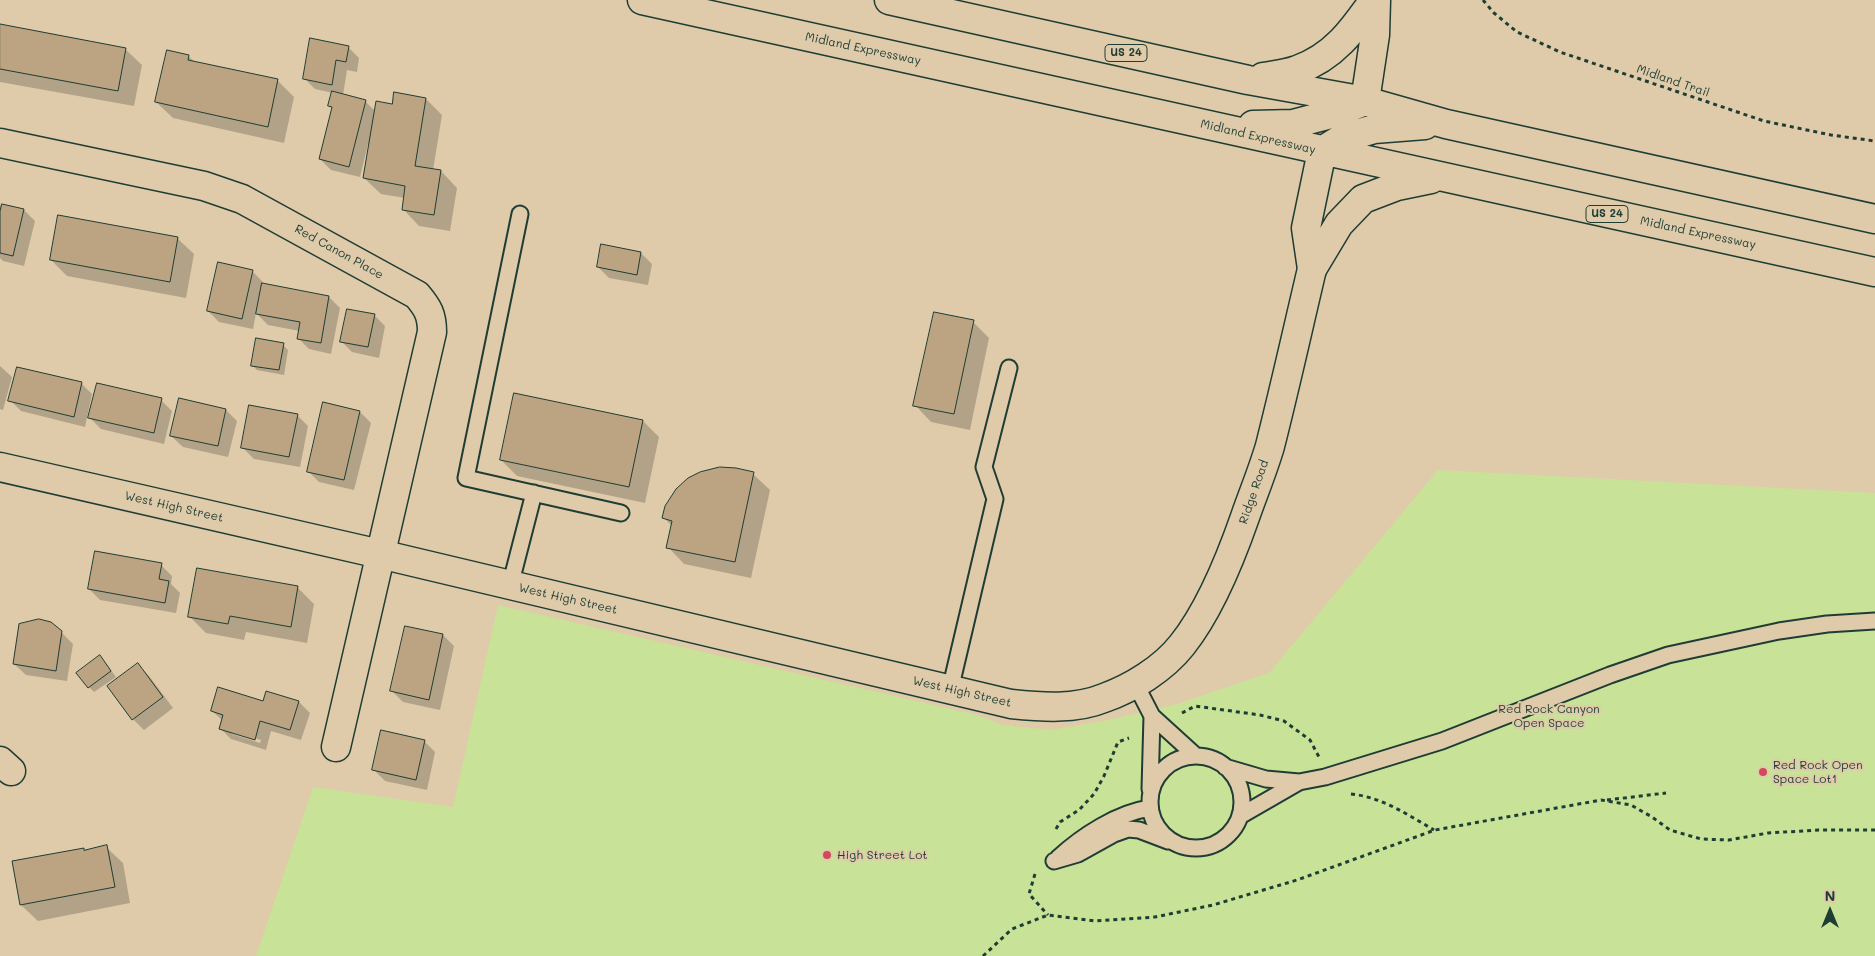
<!DOCTYPE html>
<html>
<head>
<meta charset="utf-8">
<style>
  body { margin:0 }
  #map { position:relative; width:1875px; height:956px; overflow:hidden; background:#dfcbaa; font-family:Mali,sans-serif }
  canvas { display:block }
  .north { position:absolute; left:1805px; top:886px; width:50px; height:50px; -webkit-text-stroke:4px #dfcbaa; paint-order:stroke; rotate:0deg; font-size:14px; font-weight:700; line-height:20px; text-align:center; color:#1f3d34 }
  .north::after { content:''; display:block; margin:auto; width:18px; height:22px; background:#1f3d34; clip-path:polygon(50% 0,100% 100%,50% 72%,0 100%) }
</style>
</head>
<body>
<div id="map">
<canvas width="1875" height="956"></canvas>
<div class="north">N</div>
</div>
<script>
const ctx = document.querySelector('canvas').getContext('2d');
ctx.lineJoin = 'round';
function fillPath(path, color) {
  ctx.fillStyle = color;
  ctx.fill(path, 'evenodd');
}
function stroke(path, color, width, dash) {
  ctx.strokeStyle = color;
  ctx.lineWidth = width;
  ctx.lineCap = dash ? 'butt' : 'round';
  ctx.setLineDash(dash || []);
  ctx.stroke(path);
}
function drawText(font, color, halo, rows, align = 'center') {
  ctx.font = font + ' Mali,sans-serif';
  ctx.lineWidth = 4;
  ctx.setLineDash([]);
  ctx.textBaseline = 'middle';
  ctx.strokeStyle = halo;
  ctx.fillStyle = color;
  for (const [text, x, y, turn = 0] of rows) {
    ctx.save();
    ctx.translate(x, y);
    ctx.rotate((+turn || 0) * Math.PI / 180);
    ctx.textAlign = isNaN(turn) ? turn : align;
    if (halo) ctx.strokeText(text, 0, 0);
    ctx.fillText(text, 0, 0);
    ctx.restore();
  }
}
fillPath(new Path2D(`
  M1438,470L1875,493V956H256L313,787L453,807L498,605L977,715L1003,725L1051,730L1104,721L1177,704L1269,673Z`), '#c8e298');
fillPath(new Path2D(`
  M0,25L125,49L142,65L134,106L0,82Z
  M348,47L359,58L357,72L347,70L343,95L365,101L376,112L393,105L426,99L442,115L433,170L441,171L457,188L450,231L419,226L403,209L405,198L381,194L364,178L370,144H368L360,177L331,170L320,159L333,109L330,105L333,93L315,89L304,78Z
  M188,56L195,62L277,80L294,97L284,143L173,118L156,102Z
  M0,205L2,207L3,205L24,210L35,221L24,266L3,261L0,258Z
  M177,238L194,254L186,298L67,276L51,260Z
  M641,253L652,264L648,285L609,278L598,267Z
  M252,271L263,282V285L329,297L340,308L331,354L309,349L298,338L300,331L268,325L256,313L253,329L219,322L208,311Z
  M374,315L385,326L379,358L352,352L341,341Z
  M973,322L989,338L970,430L931,422L915,405Z
  M283,345L288,350L284,375L257,370L252,365Z
  M0,366L12,377L3,410L0,409Z
  M81,383L92,394L85,427L21,411L10,400Z
  M161,400L172,411L164,444L101,429L90,418Z
  M226,410L237,421L228,457L183,447L171,436Z
  M360,412L371,423L354,490L319,482L308,471Z
  M297,415L308,426L300,467L254,459L243,448Z
  M643,421L659,437L645,503L517,476L501,460Z
  M753,474L770,490L751,578L684,564L668,547L672,526L663,517Z
  M161,565L172,576L171,584L180,593L176,613L100,600L89,589Z
  M297,587L314,604L307,643L246,632L244,640L206,633L189,616Z
  M61,632L73,644L67,681L26,675L14,664Z
  M443,635L454,646L440,710L403,702L392,691Z
  M105,662L116,677L94,692L89,687Z
  M138,665L149,676L173,708L144,730L133,719Z
  M299,702L310,713L301,740L271,731L266,750L231,739L220,728L223,721L212,711L264,703ZM232,731L261,740L260,743L232,734Z
  M424,741L435,752L427,790L385,781L374,770Z
  M106,847L123,863L130,903L38,921L21,905L85,851Z`), '#0003');
const building = new Path2D(`
  M0,24L126,48L118,91L0,69Z
  M310,38L349,46L346,62L336,60L332,85L303,79Z
  M167,50L189,55L188,60L278,79L268,127L155,102Z
  M332,91L366,100L349,167L319,159L332,107L328,106Z
  M394,92L426,98L415,166L441,170L434,215L402,210L405,186L363,178L376,101L392,104Z
  M2,204L24,209L13,256L0,253V212Z
  M58,215L178,237L170,282L50,260Z
  M601,244L641,252L637,275L597,267Z
  M218,262L253,270L242,319L207,311Z
  M262,283L329,296L321,343L297,339L300,322L256,314Z
  M347,309L375,314L368,347L340,342Z
  M934,312L974,320L954,414L913,406Z
  M256,338L284,343L279,370L251,366Z
  M17,367L82,382L74,417L8,401Z
  M97,383L162,398L154,433L88,418Z
  M514,393L643,420L629,487L500,460Z
  M179,398L226,409L218,446L170,436Z
  M323,402L360,411L344,480L307,472Z
  M249,405L298,414L289,457L241,448Z
  M720,467L736,468L754,472L735,562L666,548L672,521L662,518L665,506L676,489L688,478L700,472Z
  M95,551L162,563L159,579L169,581L165,603L88,589Z
  M197,568L298,586L291,627L230,616L228,624L188,617Z
  M39,619L51,622L62,631L56,671L13,664L19,624Z
  M405,626L443,634L429,700L390,691Z
  M100,655L111,671L88,688L76,673Z
  M138,663L163,697L132,720L107,686Z
  M218,687L263,701L266,691L299,701L290,730L260,721L255,740L219,729L223,715L211,711Z
  M381,730L425,740L416,780L372,770Z
  M107,845L115,887L20,905L12,861L84,848V850Z`);
fillPath(building, '#bca381');
stroke(building, '#1f3d34', 1);
const service = new Path2D(`
  M520,214L466,478L621,513
  M510,586L534,493
  M1135,683L1152,716L1150,789
  M950,690L995,499L984,467L1009,368
  M1152,716L1196,756
  M1150 802a46 46 0 1 1 92 0a46 46 0 1 1-92 0Z
  M1225,767L1266,779L1299,782L1325,777L1442,741L1610,675L1668,655L1779,631L1827,624L1875,621
  M1240,816L1299,782
  M1058,858C1082,836 1117,813 1150,808
  M1054,861L1078,854L1114,834L1128,829L1139,830L1168,841`);
const minor = new Path2D(`
  M0,143L204,186L242,199L417,295C428,308 432,315 432,332L336,747
  M0,467L380,554L1011,704C1041,707 1075,710 1104,698C1132,688 1163,669 1182,645C1210,610 1230,560 1245,517C1253,494 1263,470 1270,446C1285,387 1298,328 1312,269
  M0,761L11,771`);
const trunk = new Path2D(`
  M642,0L1875,272
  M889,0L1248,80L1365,101L1446,124L1875,219
  M1263,77C1274,75 1287,74 1297,70C1334,57 1353,30 1374,0
  M1365,101L1375,35L1376,0
  M1253,125L1293,124L1335,113L1365,101
  M1312,269L1306,228L1322,151L1343,138L1374,129L1425,125
  M1312,269L1339,224L1363,199L1397,186L1431,179`);
stroke(service, '#1f3d34', 19);
stroke(minor, '#1f3d34', 31);
stroke(trunk, '#1f3d34', 31);
stroke(new Path2D(`
  M1483,0L1494,13L1517,32L1560,52L1764,121L1831,135L1875,141
  M1182,713L1195,706L1260,715L1284,721L1310,740L1319,757
  M1351,794C1382,797 1408,815 1434,830
  M1607,800L1666,793
  M1056,829L1060,822L1079,810L1094,794L1104,776L1118,742L1129,738
  M1035,874L1029,894L1048,915
  M983,956L1012,929L1048,915L1095,921L1155,917L1213,905L1297,880L1435,830L1601,800L1631,805L1652,817L1670,830L1701,839L1729,840L1768,833L1819,830H1875`), '#1f3d34', 3, [4, 4]);
stroke(service, '#dfcbaa', 15);
stroke(minor, '#dfcbaa', 28);
stroke(trunk, '#dfcbaa', 28);
for (const [x, y, r, color] of [
  [1763,772,5,"#d1495b"],
  [827,855,5,"#d1495b"]
]) {
  const dot = new Path2D();
  dot.arc(x, y, r, 0, 2 * Math.PI);
  ctx.fillStyle = color;
  ctx.fill(dot);
  stroke(dot, '#dfcbaa', 2);
}
for (const [x, y, w] of [
  [1126,53,42],
  [1607,214,42]
]) {
  const box = new Path2D();
  box.roundRect(x - w / 2, y - 8.5, w, 17, 4);
  ctx.fillStyle = '#dfcbaa';
  ctx.fill(box);
  stroke(box, '#1f3d34', 1);
}
drawText('bold 11px', '#1f3d34', null, [
  ["US 24",1126,53],
  ["US 24",1607,214]
]);
drawText('12px', '#1f3d34', '#dfcbaa', [
  ["Midland Expressway",863,49,12],
  ["Midland Trail",1673,81,19],
  ["Midland Expressway",1258,137,13],
  ["Midland Expressway",1698,233,12],
  ["Red Canon Place",339,252,29],
  ["Ridge Road",1254,492,-71],
  ["West High Street",174,507,13],
  ["West High Street",568,599,13],
  ["West High Street",962,692,13]
]);
drawText('12px', '#274539', '#dfcbaa', [
  ["Red Rock Canyon",1549,709],
  ["Open Space",1549,723]
]);
drawText('12px', '#1f3d34', '#dfcbaa', [
  ["Red Rock Open",1773,765],
  ["Space Lot1",1773,779],
  ["High Street Lot",837,855]
], 'left');
</script>
</body>
</html>
